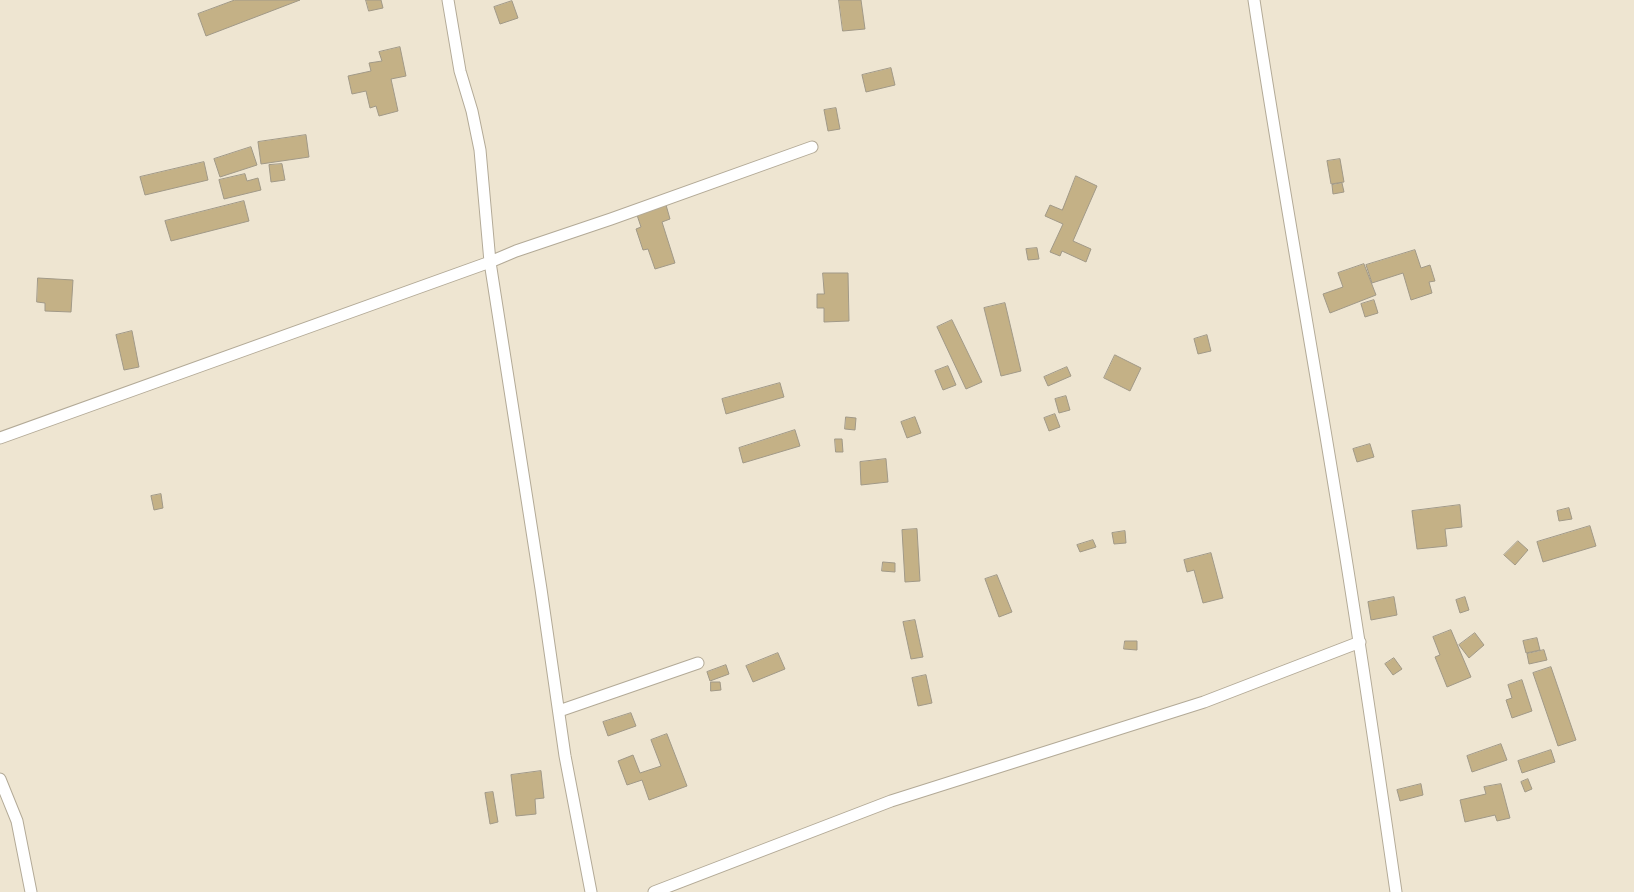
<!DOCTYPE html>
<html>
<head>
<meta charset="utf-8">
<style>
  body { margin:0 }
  canvas { display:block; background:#eee5d1 }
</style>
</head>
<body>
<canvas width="1634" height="892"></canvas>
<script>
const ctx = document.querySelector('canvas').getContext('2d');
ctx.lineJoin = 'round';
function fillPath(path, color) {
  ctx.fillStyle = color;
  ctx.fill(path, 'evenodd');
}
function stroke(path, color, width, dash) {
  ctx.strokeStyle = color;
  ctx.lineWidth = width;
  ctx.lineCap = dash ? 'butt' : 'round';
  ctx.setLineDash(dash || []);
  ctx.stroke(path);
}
const building = new Path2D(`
  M235,0H300L206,36L198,14Z
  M366,0H381L383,8L369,11Z
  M839,0H861L865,29L843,31Z
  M512,1L518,18L500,24L494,7Z
  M400,47L406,76L391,79L398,111L379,116L376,106L370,108L366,91L352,94L348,76L371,71L369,63L382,61L379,52Z
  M891,68L895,85L866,92L862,75Z
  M836,108L840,129L828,131L824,110Z
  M306,135L309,157L261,164L258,142Z
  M251,147L257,165L220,177L214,159Z
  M1340,159L1344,182L1331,184L1327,161Z
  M204,162L208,180L145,195L140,177Z
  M282,164L285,180L271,182L269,165Z
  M245,174L247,181L258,178L261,190L224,199L219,180Z
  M1076,176L1097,186L1073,241L1091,249L1086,262L1062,251L1060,256L1050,252L1063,224L1045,216L1050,205L1062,210Z
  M1342,183L1344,192L1333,194L1332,185Z
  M244,201L249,221L171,241L165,221Z
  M666,205L670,219L662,222L675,263L655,269L648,249L643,250L636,229L641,227L637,215Z
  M1037,248L1039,259L1028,260L1026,249Z
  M1415,250L1421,268L1430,265L1435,281L1429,282L1432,293L1411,300L1403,273L1372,283L1366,265Z
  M1364,264L1376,295L1330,313L1323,294L1343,287L1338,273Z
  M823,273H848L849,321L824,322V308H817V294H824Z
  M38,278L73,280L71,312L45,311V303L37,302Z
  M1374,300L1378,313L1365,317L1361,304Z
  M1005,303L1021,371L1001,376L984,308Z
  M952,320L982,382L966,389L937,327Z
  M132,331L139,367L124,370L116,335Z
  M1207,335L1211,351L1198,354L1194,339Z
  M1115,355L1141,368L1130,391L1104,378Z
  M948,366L956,385L943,390L935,371Z
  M1067,367L1071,376L1048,386L1044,377Z
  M780,383L784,397L726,414L722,399Z
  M1066,396L1070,410L1059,413L1055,399Z
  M1055,414L1060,427L1049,431L1044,418Z
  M846,417L856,418L855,430L845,429Z
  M915,417L921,433L907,438L901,422Z
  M795,430L800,446L743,463L739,448Z
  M835,439H842L843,452H836Z
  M1370,444L1374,457L1357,462L1353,449Z
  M886,459L888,482L861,485L860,462Z
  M161,494L163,508L154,510L151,496Z
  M1460,505L1462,527L1445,529L1447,546L1417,549L1412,511Z
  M1569,508L1572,519L1559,521L1557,511Z
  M1590,526L1596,546L1543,562L1537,542Z
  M917,529L920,581L905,582L902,530Z
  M1125,531L1126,543L1114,544L1112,533Z
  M1093,540L1096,547L1080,552L1077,545Z
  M1518,541L1528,550L1515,565L1504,555Z
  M1211,553L1223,598L1203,603L1194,570L1187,572L1184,560Z
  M883,562L895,563V572L882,571Z
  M997,575L1012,612L999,617L985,579Z
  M1394,597L1397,615L1371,620L1368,602Z
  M1465,597L1469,610L1460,613L1456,600Z
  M915,620L923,657L911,659L903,622Z
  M1451,630L1471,677L1447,687L1435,657L1440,655L1433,637Z
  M1475,633L1484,645L1469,658L1459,645Z
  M1537,638L1540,650L1526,653L1523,641Z
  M1125,641H1137V650L1124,649Z
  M1544,650L1547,660L1529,664L1527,654Z
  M778,653L785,669L753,682L746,666Z
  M1394,658L1402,669L1393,675L1385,664Z
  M726,665L729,674L710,681L707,672Z
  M1551,667L1576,740L1558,746L1533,673Z
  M926,675L932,703L918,706L912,678Z
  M1522,680L1532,711L1512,718L1506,700L1512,698L1508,685Z
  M711,682H720L721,690L711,691Z
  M631,713L636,726L608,736L603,722Z
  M667,734L687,786L649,800L642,780L627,785L618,761L633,755L640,773L661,766L651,740Z
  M1501,744L1507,760L1472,772L1467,756Z
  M1551,750L1555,762L1522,773L1518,761Z
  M541,771L544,798L535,799L536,814L516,816L511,775Z
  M1528,779L1532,789L1525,792L1521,782Z
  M1421,784L1423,795L1400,801L1397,790Z
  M1501,784L1510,818L1497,821L1495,815L1465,822L1460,800L1486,794L1484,787Z
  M493,792L498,822L490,824L485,793Z`);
fillPath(building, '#c4b186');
stroke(building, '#a19987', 1);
const street = new Path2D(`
  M448,0L460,71L472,111L480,150L490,262L516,251L611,219L812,147
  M1254,0C1279,166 1309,331 1336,497C1358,628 1377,760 1396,892
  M0,438L490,262L541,589L565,756L591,892
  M559,711L698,663
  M0,779L17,821L31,892
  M654,892L891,801L1204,702L1360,642`);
stroke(street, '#b3aa97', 13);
stroke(street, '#fff', 11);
</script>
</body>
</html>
